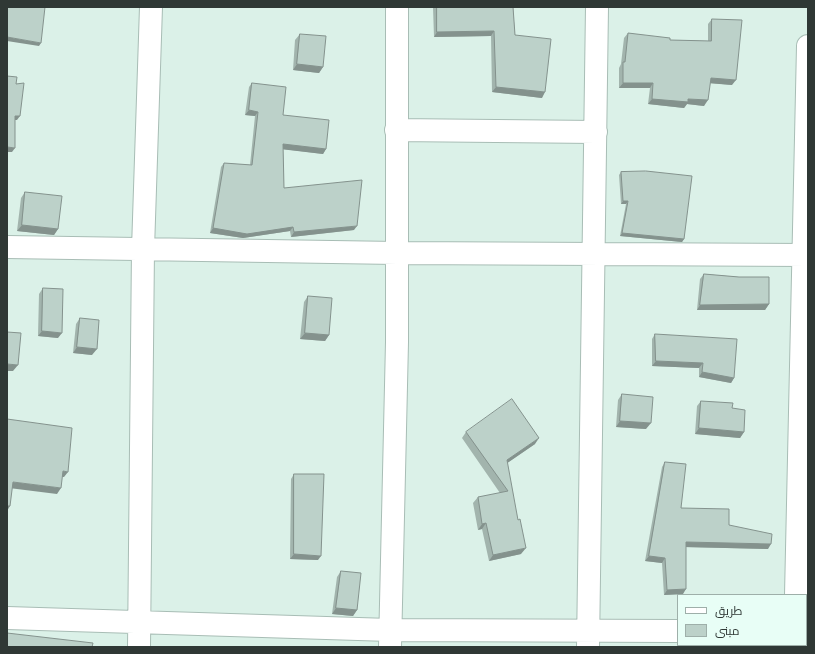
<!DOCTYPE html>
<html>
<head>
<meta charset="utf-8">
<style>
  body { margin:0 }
  #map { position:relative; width:815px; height:654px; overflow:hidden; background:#dbf1e8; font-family:Commissioner,Cairo,sans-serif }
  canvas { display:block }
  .frame { position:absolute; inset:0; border:8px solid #2f3835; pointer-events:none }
  .legend { position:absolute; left:677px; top:594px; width:130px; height:52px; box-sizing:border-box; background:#e8fef6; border:1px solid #9eafa9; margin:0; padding:5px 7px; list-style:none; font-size:12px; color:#2f3835 }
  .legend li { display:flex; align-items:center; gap:8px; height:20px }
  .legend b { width:20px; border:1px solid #9eafa9 }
</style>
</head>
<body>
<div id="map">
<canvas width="815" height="654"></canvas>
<div class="frame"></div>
<ul class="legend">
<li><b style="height:5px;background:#fff"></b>طريق</li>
<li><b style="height:11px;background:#bcd1c9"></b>مبنى</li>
</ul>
</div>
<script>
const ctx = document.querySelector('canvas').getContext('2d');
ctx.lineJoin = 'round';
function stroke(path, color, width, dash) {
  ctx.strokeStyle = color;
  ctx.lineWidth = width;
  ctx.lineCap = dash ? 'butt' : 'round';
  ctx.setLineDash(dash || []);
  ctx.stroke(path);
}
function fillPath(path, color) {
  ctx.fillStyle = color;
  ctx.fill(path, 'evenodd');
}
const minor = new Path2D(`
  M396,130L596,132
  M7,247L397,253L808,255
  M796,595L808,46
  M7,618L390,630L678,631
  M806,632H808
  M139,647L143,249L151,7
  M390,647L397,342V7
  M588,647L597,7
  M795,647V645`);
stroke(minor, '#a8bdb5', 24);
stroke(minor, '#fff', 22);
fillPath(new Path2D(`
  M433,7H513L515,35L542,98L492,92L491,36L434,37Z
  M712,19L732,85L710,83L704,106L687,104L684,108L648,104L650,88H619V68L621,64L624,38L628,33L670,40L708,41V24Z
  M300,34L323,67L319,73L293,70L295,40Z
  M252,83L283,115L326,149L323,154L283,149L284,188L354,230L291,237L290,231L243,238L210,233L221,167L224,163L250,165L255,116L245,115L249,87Z
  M621,172L684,239L682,242L620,236L626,204H621L619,175Z
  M25,192L58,229L54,235L17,231L21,198Z
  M704,274L739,277L769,304L765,310H697L700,279Z
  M43,288L58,338L38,336L39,294Z
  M308,296L329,335L325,341L300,339L304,302Z
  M80,318L92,355L73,353L76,324Z
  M655,334L734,378L731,383L699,377V368L652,366V339Z
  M622,394L646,429L616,427L618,400Z
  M701,401L732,408L744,432L740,438L695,434L697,406Z
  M466,432L535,444L507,463L521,554L489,561L482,529L478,530L473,503L478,497L500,493L462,438Z
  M665,462L681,508L729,525L768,549L686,547L683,594L664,595L662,563L645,561L662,467Z
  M294,474L318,560L290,559L291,479Z
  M341,571L357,610L353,616L332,614L337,577Z`), '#a2b4ad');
fillPath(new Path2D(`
  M494,31L491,36L434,37L437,32Z
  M7,37L41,43L39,46L7,41Z
  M297,64L323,67L319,73L293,70Z
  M711,78L736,80L732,85L707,83Z
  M623,83H653L650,88H619Z
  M496,87L545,92L542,98L492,92Z
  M652,99H688L708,100L704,106L687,104L684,108L648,104Z
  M249,110L258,112L255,116L245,115Z
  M15,116H20L17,120H12Z
  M283,144L326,149L323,154L280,149Z
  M7,147L15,148L12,152H7Z
  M623,201H628L626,204H621Z
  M22,225L58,229L54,235L17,231Z
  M357,226L354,230L291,237L294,232Z
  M293,227L290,231L243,238L210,233L213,228Z
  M622,233L684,239L682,242L620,236Z
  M769,304L765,310H697L700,305Z
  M42,331L62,333L58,338L38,336Z
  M305,333L329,335L325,341L300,339Z
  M77,347L97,349L92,355L73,353Z
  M656,361L703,363L699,368L652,366Z
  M7,364L18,365L13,371H7Z
  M702,372L734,378L731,383L699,377Z
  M620,421L651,423L646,429L616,427Z
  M699,428L744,432L740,438L695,434Z
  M539,438L535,444L503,466L507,460Z
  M63,471L68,472L64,477H59Z
  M13,482L61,488L57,494L9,488Z
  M7,506H10L7,511Z
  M486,523L482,529L478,530L482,524Z
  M686,542L771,544L768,549L683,547Z
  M526,548L521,554L489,561L493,555Z
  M294,554L321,556L318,560L290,559Z
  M649,556L665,558L662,563L645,561Z
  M686,589L683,594L664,595L667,590Z
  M336,608L357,610L353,616L332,614Z`), '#84928d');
const building = new Path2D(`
  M7,7H45L41,43L7,37Z
  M437,7H513L515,35L551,39L545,92L496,87L494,31L437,32Z
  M712,19L742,20L736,80L711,78L708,100L688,99V102L652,99L653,83H623V62H625L628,33L670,38V40L711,41Z
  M300,34L326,36L323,67L297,64Z
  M7,76L17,77L16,84L24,83L20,116H15V148L7,147Z
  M252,83L286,87L283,115L329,120L326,149L283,144L284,188L362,180L357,226L294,232L293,227L247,234L213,228L224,163L252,165L258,112L249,110Z
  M646,171L692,176L684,239L622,233L628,201H623L621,172Z
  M25,192L62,196L58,229L22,225Z
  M704,274L739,277H769V304L700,305Z
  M43,288L63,289L62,333L42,331Z
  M308,296L332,298L329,335L305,333Z
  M80,318L99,320L97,349L77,347Z
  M7,332L21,333L18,365L7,364Z
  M655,334L737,339L734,378L702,372L703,363L656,361Z
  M622,394L653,397L651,423L620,421Z
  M512,399L539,438L507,460L518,520L520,519L526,548L493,555L486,523L482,524L478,497L508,491L466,432Z
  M701,401L733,403L732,408L745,410L744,432L699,428Z
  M7,419L72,428L68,472L63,471L61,488L13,482L10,506H7Z
  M665,462L686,464L681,508L729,509V525L772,534L771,544L686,542V589L667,590L665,558L649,556Z
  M294,474H324L321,556L294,554Z
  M341,571L361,573L357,610L336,608Z
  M7,633L93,643L92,647H7Z`);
fillPath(building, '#bcd1c9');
stroke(building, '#84928d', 1);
</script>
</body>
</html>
